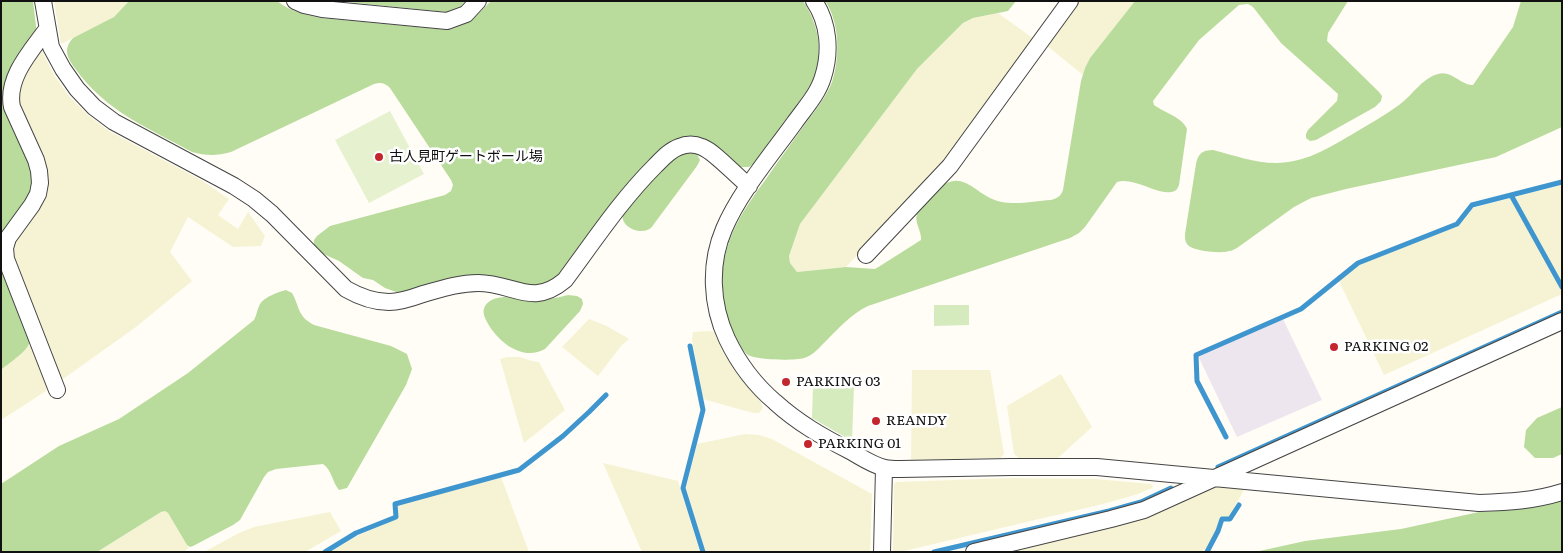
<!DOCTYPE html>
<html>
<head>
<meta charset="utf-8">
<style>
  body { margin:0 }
  #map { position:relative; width:1563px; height:553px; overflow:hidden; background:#fffdf5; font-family:Literata,serif }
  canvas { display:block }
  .frame { position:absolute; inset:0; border:2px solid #111; pointer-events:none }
</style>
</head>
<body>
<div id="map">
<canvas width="1563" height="553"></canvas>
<div class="frame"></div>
</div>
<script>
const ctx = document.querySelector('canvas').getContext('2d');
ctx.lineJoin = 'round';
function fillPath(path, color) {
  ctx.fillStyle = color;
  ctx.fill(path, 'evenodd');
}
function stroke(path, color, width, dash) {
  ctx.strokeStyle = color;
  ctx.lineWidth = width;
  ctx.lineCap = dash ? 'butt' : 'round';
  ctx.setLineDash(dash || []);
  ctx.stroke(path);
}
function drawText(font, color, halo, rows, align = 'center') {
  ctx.font = font + ' Literata,"Noto Sans JP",serif';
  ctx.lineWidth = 5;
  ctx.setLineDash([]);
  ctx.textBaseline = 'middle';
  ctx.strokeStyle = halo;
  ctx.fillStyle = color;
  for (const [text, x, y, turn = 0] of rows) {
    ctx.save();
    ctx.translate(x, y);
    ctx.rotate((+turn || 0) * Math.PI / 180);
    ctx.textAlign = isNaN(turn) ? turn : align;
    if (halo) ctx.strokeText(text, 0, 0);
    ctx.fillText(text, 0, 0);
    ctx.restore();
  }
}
fillPath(new Path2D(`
  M1283,319L1322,400L1237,437L1198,356Z`), '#eee6ef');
fillPath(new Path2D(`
  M54,1H129L114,17L108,21L61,44Z
  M1078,1H1135L1090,58L1085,68L1083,75L1046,45Z
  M998,13L1034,39L945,162L846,267L797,272L790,263L789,256L800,224L917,69L963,23L973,18Z
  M42,51L54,75L69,96L88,115L109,131L201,180L229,199L218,215L238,229L248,212L265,236L261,246L233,247L188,217L170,252L192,281L136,327L63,379L58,377L11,257L17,105L16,90L36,52Z
  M1562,185V285L1514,197Z
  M1511,198L1562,290V294L1384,375L1339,281L1359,265L1458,226L1473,208Z
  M589,319L607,326L629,339L621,346L598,376L562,347Z
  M709,331L714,332L723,352L741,378L761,402L763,408L759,413H753L703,399L692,340L693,332Z
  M33,342L47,378L46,391L1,420V370Z
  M507,357H520L532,361L539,362L565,410L524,443L500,359Z
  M912,370H990L1004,454L1000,458L911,460Z
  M1061,374L1092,427L1057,459L1019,458L1014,454L1007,406Z
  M745,434L759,435L772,439L872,494L870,552H705L686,488L697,444Z
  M603,463L678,481L700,552H642Z
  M501,477L529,552H330L357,536L398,518V505Z
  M1011,478L1096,479L1151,484L1153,486L1152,488L1138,494L1107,503L900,552L893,551L894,485L896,482Z
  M1216,487L1245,488L1229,517H1220L1216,530L1206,549L1200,552H1007L1113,527L1146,517Z
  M165,511L168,513L189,548L183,552H97L161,512Z
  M330,512L341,531L305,552H204L239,533L254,527Z`), '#f6f3d4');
fillPath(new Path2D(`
  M934,305H969V325L934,326Z
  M813,385L854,386L852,441L812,418Z`), '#d5ebbd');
fillPath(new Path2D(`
  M1,1H33L36,26V33L6,87L31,162L33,193L1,242Z
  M129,1H277C290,11 305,15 321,18L449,30L471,21L491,1H803C818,23 823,49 815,75C809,90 797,104 788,117C777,132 766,147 756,162L749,167H740L691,138L560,276L542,287L396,292L385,288L373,280L363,278L339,261L317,251L314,246V240L317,236L330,226L445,195L451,191L453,185L451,180L390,88C385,83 381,82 374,84L231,152C217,156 206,156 192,152C150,129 106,111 77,71C68,59 62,50 73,38L114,17Z
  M337,1H465L461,6L446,12Z
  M825,1H1016L1008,11L973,18L963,23L917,69L800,224L789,256L790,263L797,272L846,267L875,269L880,266L921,240C922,231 914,223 917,214C920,206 929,199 934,193C963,163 974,197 1002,202C1017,205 1036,201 1051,200C1058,198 1061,196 1063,190L1081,81L1085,68L1090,58L1135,1H1348L1328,33L1327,41L1379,92L1382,96L1381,101L1375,107L1316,140L1310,141L1306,138V134L1308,130L1337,101L1338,94L1281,43L1253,7L1248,4L1239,5L1199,40L1153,101L1154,105C1165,113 1182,117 1187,129L1179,185C1178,188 1176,192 1171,192C1157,195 1134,177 1117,182L1085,227L1079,233L1070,238L868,306C851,314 838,329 825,342C819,348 812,356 804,358C794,361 756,360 748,355C737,346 729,325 726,311C714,256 734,222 766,179C778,161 791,144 803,127C813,113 826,98 832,82C840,58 840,22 825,1Z
  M1521,1H1562V127L1496,157L1346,189L1311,198L1294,207L1237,248C1234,249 1232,251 1229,251C1222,254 1195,251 1189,246C1185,243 1185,238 1185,234L1196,164C1198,154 1202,150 1213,150C1233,155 1255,163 1276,163C1304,163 1327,149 1351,135C1367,125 1384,116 1399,105C1413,95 1421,79 1438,74C1452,70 1461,86 1473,85L1513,27Z
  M691,151L697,154L700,160L697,166L651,228C641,236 619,227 623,213L672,158Z
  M1,261L31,339C28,352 11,361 1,370Z
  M286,290L292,293C300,307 297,316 314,325L391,346L407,354L412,369L406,385L347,488L339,490C332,482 332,470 323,464L276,469L268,472L264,477L240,520L233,525L193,546L190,547L187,545L168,513L165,511L161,512L97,552H1V484L59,446L119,419L188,373L254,320C257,315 257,309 260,304C264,297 278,292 286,290Z
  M568,295L577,296L582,299L583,304L580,311L545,349C524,361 501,344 490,327C486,320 481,313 485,306C495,290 530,300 545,299C552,299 560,297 568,295Z
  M1562,407V454L1553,458H1535L1524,447L1526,430L1537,418Z
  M1562,500V552H1255L1305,541L1401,529L1479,512L1514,510L1549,504Z`), '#b9dc9c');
fillPath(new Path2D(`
  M390,111L424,174L369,203L335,140Z`), '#e6f2cf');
stroke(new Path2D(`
  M1511,195L1562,287
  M690,346L703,410L683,488L703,552
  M1226,437L1197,381L1196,355L1301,309L1358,263L1457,224L1472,205L1562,182
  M1218,467L1562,312
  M325,552L356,533L396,517L395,504L519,470L563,436L589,412L606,395
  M934,552L1109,511L1141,502L1171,488
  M1207,552L1218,531L1222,519H1230L1239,505`), '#3f96cf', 5);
const minor = new Path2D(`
  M43,1L51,47L63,69L77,89L94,107L114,122L234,186L254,199L272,214L346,289C360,297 373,302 389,302C400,302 412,298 423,294C441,289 459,283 478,283C514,283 532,308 565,280C594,241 621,200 655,166C662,159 670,150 679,147C686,144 695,144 702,147C715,152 736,176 749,186
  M295,1L304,5L322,9L447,21L466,14L478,1
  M814,1C829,23 831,52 823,77C818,94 805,108 795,122C772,154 739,193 724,229C709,264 711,305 727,339C738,362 755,385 775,402C798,423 823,437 850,451C861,457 872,465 885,468C889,469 895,469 900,469L1011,467H1097L1479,503C1507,502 1534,501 1562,492
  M47,29C31,51 6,78 12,107L36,160L39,171L40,183L38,194L32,205L8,238L5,248L6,259L57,390
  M866,255L950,166L1070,1
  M882,552L884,468
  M974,552L1111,519L1144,510L1562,321`);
stroke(minor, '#444', 18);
stroke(minor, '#fff', 16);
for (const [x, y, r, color] of [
  [379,157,5,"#c4262e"],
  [1334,347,5,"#c4262e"],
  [786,382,5,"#c4262e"],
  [876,421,5,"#c4262e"],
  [808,444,5,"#c4262e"]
]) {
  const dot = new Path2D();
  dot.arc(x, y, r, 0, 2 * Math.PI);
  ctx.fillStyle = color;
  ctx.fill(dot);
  stroke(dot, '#fff', 2);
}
drawText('14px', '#111', '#fff', [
  ["古人見町ゲートボール場",389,157],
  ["PARKING 02",1344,347],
  ["PARKING 03",796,382],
  ["REANDY",886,421],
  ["PARKING 01",818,444]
], 'left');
</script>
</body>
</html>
